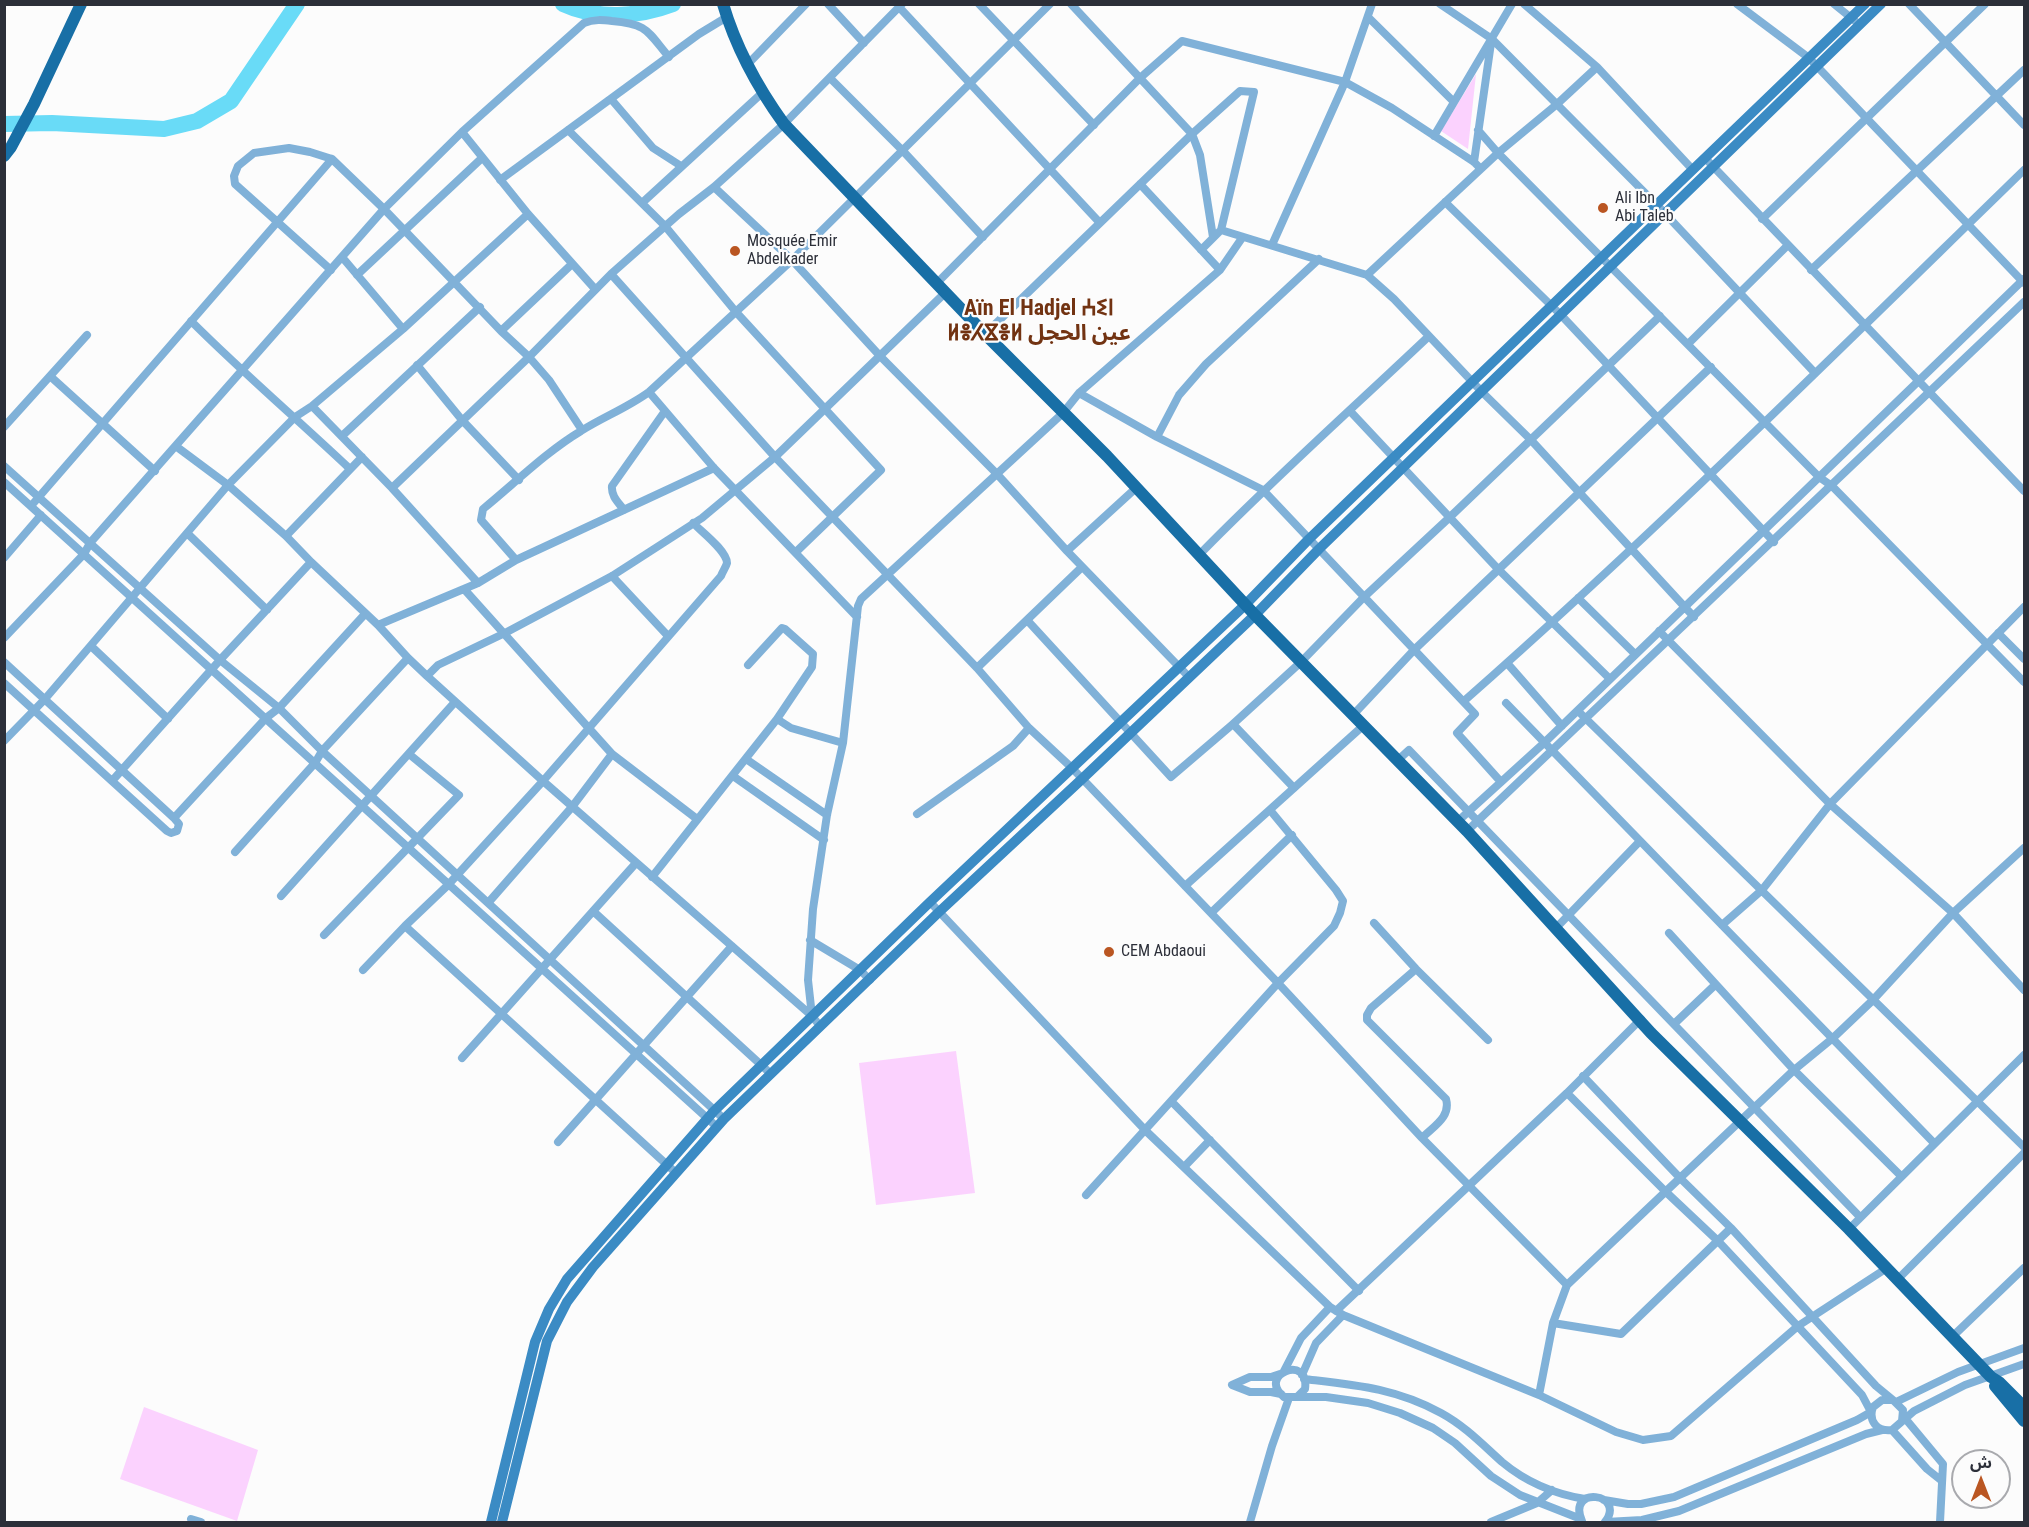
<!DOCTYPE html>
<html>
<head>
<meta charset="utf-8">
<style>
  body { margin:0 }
  #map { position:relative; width:2029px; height:1527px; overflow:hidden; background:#fcfcfc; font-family:"Roboto Condensed","Noto Sans Arabic",sans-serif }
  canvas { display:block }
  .frame { position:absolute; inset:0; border:6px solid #2c2f39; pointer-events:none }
  .north { position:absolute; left:1951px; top:1449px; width:60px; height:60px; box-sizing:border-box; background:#fcfcfc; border:2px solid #a9aaae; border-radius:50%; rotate:0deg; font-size:16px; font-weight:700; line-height:24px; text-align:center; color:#2c2f39 }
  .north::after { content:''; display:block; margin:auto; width:21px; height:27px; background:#ba5622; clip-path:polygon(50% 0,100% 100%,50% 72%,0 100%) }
</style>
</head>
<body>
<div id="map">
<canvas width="2029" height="1527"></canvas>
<div class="frame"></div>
<div class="north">ش</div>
</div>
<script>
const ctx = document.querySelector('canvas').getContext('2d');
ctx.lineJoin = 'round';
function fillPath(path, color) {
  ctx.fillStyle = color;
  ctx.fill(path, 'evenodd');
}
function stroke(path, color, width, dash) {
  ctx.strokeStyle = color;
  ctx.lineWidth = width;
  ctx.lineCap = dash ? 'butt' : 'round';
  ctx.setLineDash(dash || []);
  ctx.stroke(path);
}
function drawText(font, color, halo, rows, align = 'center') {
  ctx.font = font + ' "Roboto Condensed","Noto Sans Arabic","Noto Sans Tifinagh",sans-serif';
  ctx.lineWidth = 4.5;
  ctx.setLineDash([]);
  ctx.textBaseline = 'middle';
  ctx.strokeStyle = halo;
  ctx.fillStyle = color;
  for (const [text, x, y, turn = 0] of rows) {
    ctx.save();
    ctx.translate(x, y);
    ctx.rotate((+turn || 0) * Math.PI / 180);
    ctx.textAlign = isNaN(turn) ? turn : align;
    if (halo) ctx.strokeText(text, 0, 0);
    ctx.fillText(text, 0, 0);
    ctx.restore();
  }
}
fillPath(new Path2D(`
  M1476,74L1468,149L1441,131Z
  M956,1051L975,1193L876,1205L859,1063Z
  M144,1407L258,1450L237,1521L120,1479Z`), '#fbd2fe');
stroke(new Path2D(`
  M563,4C597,20 639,17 673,4
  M4,124L52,123L164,129L197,121L231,101L297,4`), '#69dbf7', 16);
stroke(new Path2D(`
  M828,4L864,43
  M979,4L1094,125
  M1071,4L1192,134L1200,155L1213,237
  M1440,4L1492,39L1657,205L1815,373
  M1524,4L1597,67L1693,170
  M1737,4L1809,58L2024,283
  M1834,4L1860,25
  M1909,4L2024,125
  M899,7L1100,223
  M1368,17L1454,102
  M747,65L806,4
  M830,78L903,151L983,237
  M611,99L653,148L681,166
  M568,130L665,226L736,312L881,470L796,552
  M1478,130L1498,153L1819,477L1832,486L2024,682
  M462,132L528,214L595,289
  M1434,136L1512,4
  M1705,158L2024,491
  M1474,162L1491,43
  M500,180L699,34L727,17
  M1140,184L1220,270
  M714,187L792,260L880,356L997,474L1067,551L1189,677
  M1445,202L1561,315L1774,542
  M642,203L762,93
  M1762,219L1985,4
  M1272,245L1345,82L1372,4
  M1201,250L1221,230L1367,275L1394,299L1482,392L1531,440L1694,617
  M342,257L403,329
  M331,270L235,184L234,176L238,166L254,153L289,148L310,152L332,159L384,209L501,331L529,357L549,380L582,430
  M1811,270L2024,70
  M611,274L775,457L977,668L1029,728L1072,768L1278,983L1422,1138L1567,1285
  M357,275L482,158
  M1367,275L1498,153L1556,105L1597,67
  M937,283L1140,78L1182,41L1345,82L1392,108L1474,162L1481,169
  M191,321C242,372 297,419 350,469
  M501,331L572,264
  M985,334L1192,134L1240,91L1254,92L1221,230
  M1688,344L1788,245
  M417,365L462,420L519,480
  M50,376L155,471
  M649,392L714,468L857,617
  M1079,393L1157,437L1263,490L1475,714L1457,733L1501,782
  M312,406L392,488L478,583
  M1350,411L1498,569L1610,679
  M4,427L87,335
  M342,436L480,307
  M1157,437L1179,395L1206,364L1319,259
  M177,447L228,485L286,536L311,562L378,625L408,658L427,676L543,781L812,1016L820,1026
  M4,466L220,660L279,708L322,751L724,1119
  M4,482L717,1127
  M392,488L529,357L611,274L679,214L714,187L784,124L902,4
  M31,506L332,159
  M624,510C618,502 611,496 612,486L665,411
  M187,533L267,610
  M286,536L362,457
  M1067,551L1136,488
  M1199,555C1273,479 1352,409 1429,336
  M4,558L41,515
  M516,560L481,520L483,509C515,483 546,452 581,431C603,417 627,408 649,392L792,260L1050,4
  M612,576L668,636
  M464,589L612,754L697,819
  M1578,598L1635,654
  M1027,620L1171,777L1233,724
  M378,625L478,583L516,560L714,468
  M1659,631L1830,804L1953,913L2024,990
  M1998,633L2024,659
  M4,638L84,554L90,543L384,209L462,132L584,23C594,19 603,20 612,21C648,24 647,31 669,57
  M91,646L168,719
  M4,662L174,818L179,824L177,831L171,833L167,831L4,683
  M1507,663L1562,726
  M748,665L782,628L785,629L813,654L812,667L777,719
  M977,668L1082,567
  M427,676L438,665L505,633L612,576L702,518L775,457L946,292
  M1464,701C1657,531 1840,349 2024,170
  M1506,703L1934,1143
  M1578,711L2024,1147
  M1353,715L1414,650L1711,367
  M4,741L45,699L228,485L295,417L312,406L403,329L528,214
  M746,759L827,815
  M1398,760L1409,750L1860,1217
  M733,776L824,840
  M112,781L220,660L311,562
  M1294,788L1233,724L1301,662L1364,597L1450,517L1660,316
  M917,814L1013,746L1029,728
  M174,818L266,718L279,708L365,614
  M1457,822L1544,743L2024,279
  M1467,831L2024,302
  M235,852L315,763L322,751L408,658
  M652,877L777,719L791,728L843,743
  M1185,886L1364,725
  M281,896L455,702
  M930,902L1146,1131L1330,1307L1343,1315L1539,1395L1616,1432L1643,1440L1671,1436L1798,1326L1887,1268
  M488,903L572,807L612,754
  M593,911L771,1074
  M1211,913L1292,835
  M1374,923L1416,969L1488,1040
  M1722,925L1762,890L1830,804L2024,607
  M405,926L676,1173
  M1556,928L1640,841
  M1669,933L1794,1070L1901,1176
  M324,935L459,795L409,754
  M810,940L860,970L870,980
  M1416,969L1371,1008L1367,1015V1020L1446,1099C1451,1117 1434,1126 1422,1138
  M363,970L405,926L448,885L543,781L721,576C723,571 726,567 727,563C727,551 702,532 693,523
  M812,1016L808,980L813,909L827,815L843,743L858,606L861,599L1063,413L1079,393L1220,270L1242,238
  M1674,1024L1715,985
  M462,1058L636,863
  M1583,1076L1680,1178L1731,1228L1876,1386L1893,1400
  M1567,1093L1666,1192L1718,1241L1862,1395L1871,1412L1857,1420L1674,1497L1641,1504H1628L1604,1500
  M1172,1102L1359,1291
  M558,1142L732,946
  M1184,1167L1210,1140
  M1086,1195L1278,983L1334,926L1340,913L1343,901L1336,890L1270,810
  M1849,1229L2024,1055
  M1897,1280L2024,1153
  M1336,1311L1567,1093L1641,1019
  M1553,1323L1621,1334L1731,1228
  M1952,1337L2024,1268
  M1284,1371L1301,1338L1330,1307
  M1280,1374L1271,1377H1250L1232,1385L1250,1392H1271L1281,1394
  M1302,1375L1316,1343L1343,1315
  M1304,1379C1355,1385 1395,1388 1441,1413C1465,1426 1483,1445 1502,1462C1526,1482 1554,1494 1585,1499
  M1539,1395L1553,1323L1567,1285L1794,1070L1833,1038L1873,1000L1953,913L2024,848
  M1298,1396L1305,1389C1310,1353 1256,1375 1284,1397H1326L1368,1403L1400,1413L1433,1428L1455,1443L1491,1476L1520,1495L1581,1519
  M1896,1402L1958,1372L2024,1348
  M1904,1417L1943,1464L1940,1522
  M1902,1421L1903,1410L1893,1400H1882L1873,1407C1868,1421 1877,1432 1892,1430L1914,1411L1965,1385L2024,1364
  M1892,1430L1927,1469L1942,1481
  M191,1519L201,1522
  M1582,1521C1566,1485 1627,1493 1605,1522
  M1250,1522L1272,1446L1289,1398
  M1491,1522L1537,1503L1552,1490
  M1606,1522L1642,1520L1679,1511L1866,1434L1882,1430`), '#80b1d8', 8);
stroke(new Path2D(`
  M491,1522L535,1342L549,1309L567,1279L714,1111L930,902L1246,604L1309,539L1865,4
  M502,1522L547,1341L567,1302L593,1267L724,1119L939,912L1082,779L1255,615L1319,549L1881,4`), '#3b8bc4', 10);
stroke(new Path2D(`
  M723,4C736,48 758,88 784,124L985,334L1107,456L1255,615L1467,831L1651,1033L1849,1229L1991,1377L1999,1382L2024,1407
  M4,156L11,147L34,104L81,4
  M1995,1386L2024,1421`), '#186fa6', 12);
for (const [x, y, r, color] of [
  [1603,208,6,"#ba5622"],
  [735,251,6,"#ba5622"],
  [1109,952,6,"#ba5622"]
]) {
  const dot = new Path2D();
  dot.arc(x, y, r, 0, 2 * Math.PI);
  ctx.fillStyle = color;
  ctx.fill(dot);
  stroke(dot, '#fcfcfc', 2);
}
drawText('16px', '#2c2f39', '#fcfcfc', [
  ["Ali Ibn",1615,199],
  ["Abi Taleb",1615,217],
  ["Mosquée Emir",747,242],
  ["Abdelkader",747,260],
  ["CEM Abdaoui",1121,952]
], 'left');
drawText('bold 22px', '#723312', '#fcfcfc', [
  ["Aïn El Hadjel ⵄⵉⵏ",1039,309],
  ["ⵍⴻⵃⴵⴻⵍ عين الحجل",1039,334]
]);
</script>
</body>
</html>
